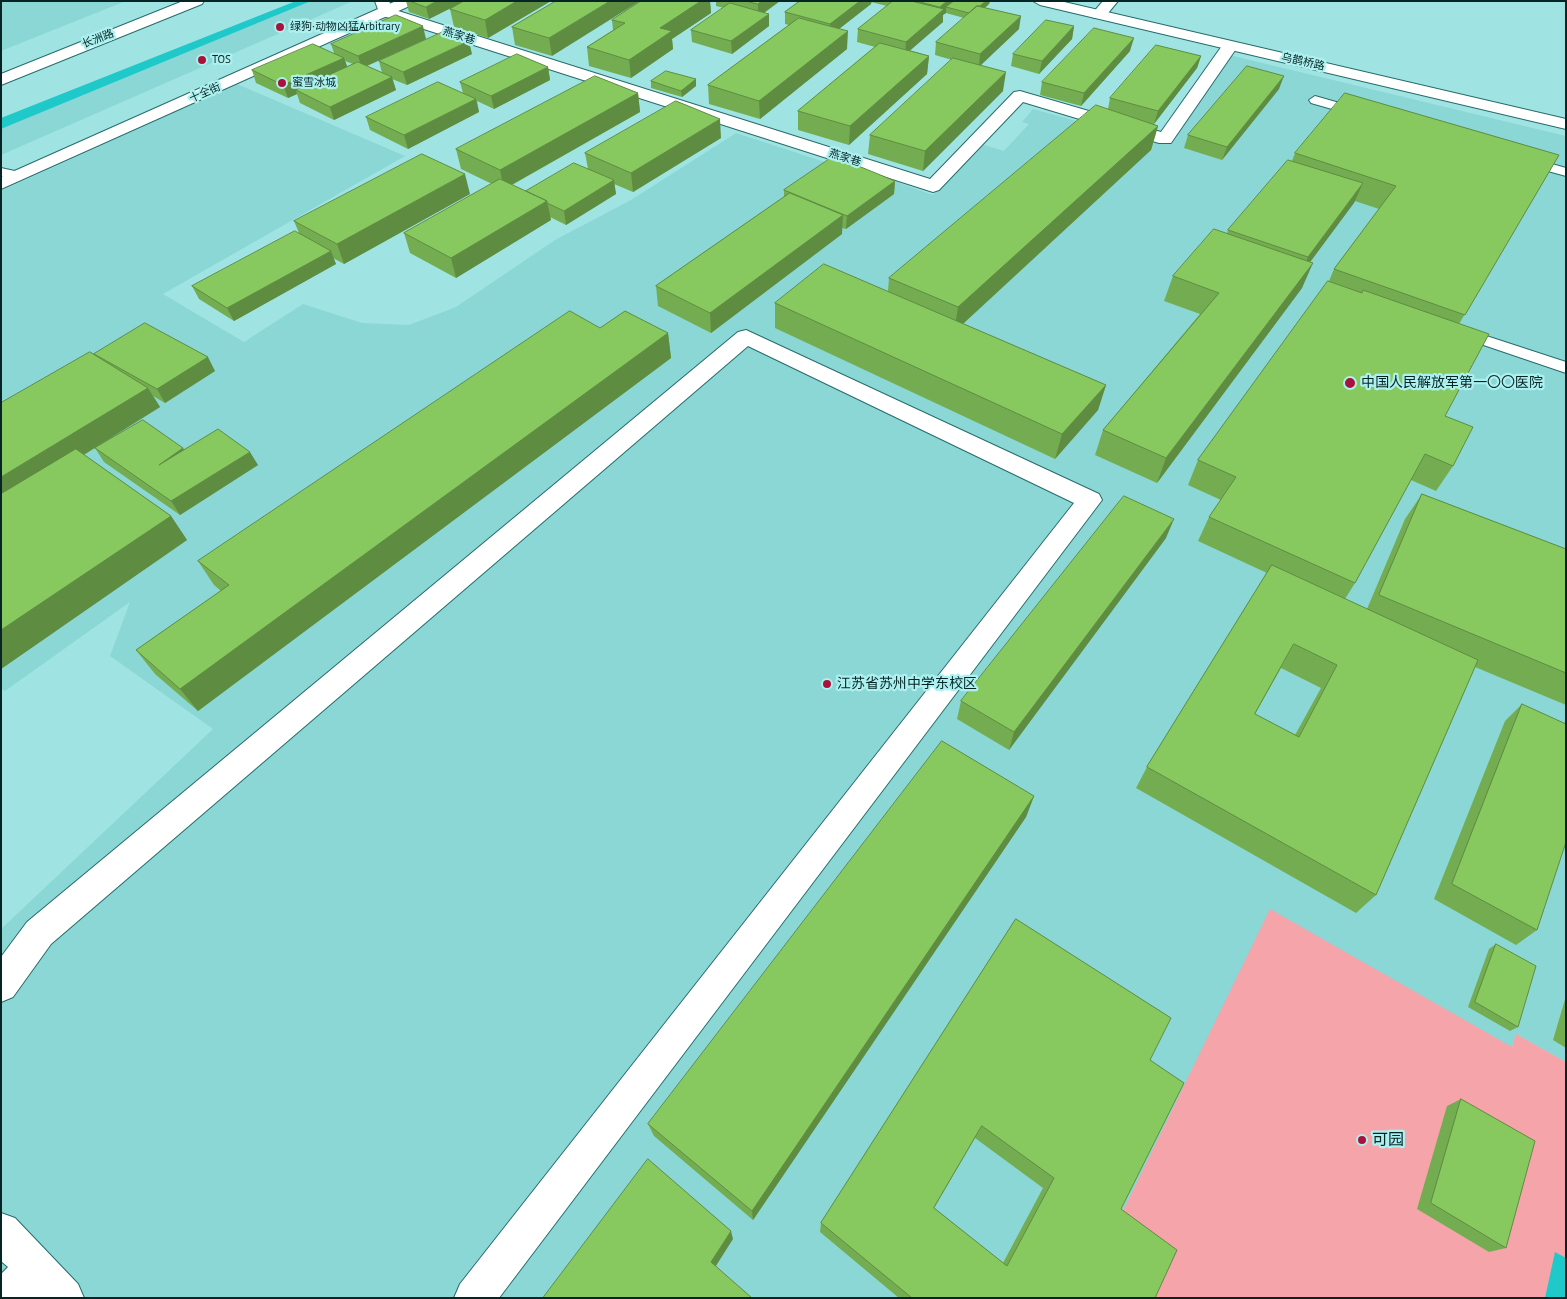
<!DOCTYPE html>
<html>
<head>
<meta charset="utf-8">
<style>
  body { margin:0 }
  #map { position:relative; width:1567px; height:1299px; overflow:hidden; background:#9fe4e3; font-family:"PT Sans",sans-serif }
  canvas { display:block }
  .frame { position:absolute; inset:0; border:2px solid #072424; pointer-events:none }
</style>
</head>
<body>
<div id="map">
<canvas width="1567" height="1299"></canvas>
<div class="frame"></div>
</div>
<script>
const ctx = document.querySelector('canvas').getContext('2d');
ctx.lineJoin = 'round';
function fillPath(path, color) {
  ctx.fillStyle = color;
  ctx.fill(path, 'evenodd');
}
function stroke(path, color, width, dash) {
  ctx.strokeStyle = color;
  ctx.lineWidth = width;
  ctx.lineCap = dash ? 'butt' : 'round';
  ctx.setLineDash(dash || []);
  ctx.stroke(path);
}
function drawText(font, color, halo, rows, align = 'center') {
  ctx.font = font + ' "PT Sans","Noto Sans SC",sans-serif';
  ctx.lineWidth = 4.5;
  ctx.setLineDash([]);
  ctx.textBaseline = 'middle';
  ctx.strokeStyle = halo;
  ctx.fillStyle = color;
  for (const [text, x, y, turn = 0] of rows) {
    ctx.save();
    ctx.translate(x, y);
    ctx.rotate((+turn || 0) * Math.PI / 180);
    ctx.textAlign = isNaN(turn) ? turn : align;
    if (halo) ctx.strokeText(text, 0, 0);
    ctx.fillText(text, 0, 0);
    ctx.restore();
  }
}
fillPath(new Path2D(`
  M1,1H126L1,51Z
  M311,1H353L1,155V129Z
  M1221,53L1566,136V1062L1516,1034L1512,1047L1146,1298H1V929L213,729L110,656L130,602L5,691L1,689V191L237,84L405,156L163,294L244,342L303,304L362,323L409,325L456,307L555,240L631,200L736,133L825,162H840L933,195L981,144L1004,151L1029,124L1022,122L1033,109L1156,143Z`), '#8ad7d6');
fillPath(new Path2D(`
  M1270,909L1512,1047L1516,1034L1566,1062V1298H1146L1119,1219Z`), '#f5a4aa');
fillPath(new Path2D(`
  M296,1H311L1,129V118Z
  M1555,1252L1566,1258V1298H1545Z`), '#20c9c9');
const service = new Path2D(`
  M1315,96L1364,110L1366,113L1360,117L1311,103L1309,100Z
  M1524,156L1566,168V176L1519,163L1518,160L1519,157Z
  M1,168L24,173L26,176L19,180L1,176Z
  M1465,329L1566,362V373L1460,337L1457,334Z`);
const minor = new Path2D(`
  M183,1H204L202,4L1,85V74Z
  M375,1H389L392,9L930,179L1014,92L1020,91L1161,132L1224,43L1230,41L1238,46L1171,143H1159L1023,102L939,190L933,192L380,15Z
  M1103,1H1118L1104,18H1094L1091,15Z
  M746,330L1099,494L1102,500L499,1298H454L460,1284L1074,503L748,346L51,944L13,997L1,1002V957L27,922L738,332Z
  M1,1213L15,1218L78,1284L84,1298H1V1274L8,1267L1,1261Z`);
const tertiary = new Path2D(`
  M1033,1H1060L1566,119V129L1040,5Z`);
const secondary = new Path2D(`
  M396,1H416L414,4L1,189V177Z`);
stroke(service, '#266c6b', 2);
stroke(minor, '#266c6b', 2);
stroke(tertiary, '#266c6b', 2);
stroke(secondary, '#266c6b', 2);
fillPath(service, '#fff');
fillPath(minor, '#fff');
fillPath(tertiary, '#fff');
fillPath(secondary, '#fff');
fillPath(new Path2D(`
  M406,1H551L488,38L454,27L450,9L455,6L429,19L409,12Z
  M556,1L552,56L515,45L512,27Z
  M641,1H710L711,13L672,39L673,49L631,78L589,66L587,47L613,30L612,20Z
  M716,1H780L764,13L769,26L732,54L692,42L691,30L724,8L716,6Z
  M800,1H990L989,4L985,8L1019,29L980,65L1003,91L923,171L868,154L870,135L952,60L935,55L936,42L964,18L946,13L943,15V22L909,50L929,56L927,74L849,145L798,130V111L875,47L857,42L858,29L887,6L871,2V4L839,29L847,49L760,119L709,104L708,85L789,25L785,24V12Z
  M1074,26L1072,39L1039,74L1011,66L1013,54Z
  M426,39L367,66L382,73L379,61L472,54L407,85L392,79L396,90L334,120L300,103L297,94L288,98L256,83L252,70L334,53L331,44ZM345,61L353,64L347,67Z
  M1130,51L1081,106L1040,95L1042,82Z
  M1201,56L1197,68L1154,124L1158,126L1151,150L963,324L1106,385L1098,410L1055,459L775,328V303L888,291L889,278L1108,109L1110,98Z
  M548,67L550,80L494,109L477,101L479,112L408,149L370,130L366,117L463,93L460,82Z
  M696,79V86L682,97L651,88V81Z
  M1279,89L1222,160L1184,148L1188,135Z
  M638,93L640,112L512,185L526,191L588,169L585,153L721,138L633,192L614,184L616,194L566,225L550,217L551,220L456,278L410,253L404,233L492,184L461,169L456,149Z
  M1295,153L1559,155L1459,324L1445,416L1453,466L1436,491L1411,480L1355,583L1345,599L1367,609L1405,519L1422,494L1566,549V705L1475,667L1376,895L1356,913L1136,788L1147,767L1267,573L1198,541L1209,517L1221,500L1188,485L1198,460L1329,281L1334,269L1379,209L1355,201L1310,262L1302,288L1157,483L1095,455L1103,430L1200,314L1164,301L1173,276L1227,233L1228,230L1292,161ZM1281,668L1321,688L1295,735L1255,714Z
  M895,181L894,194L846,229L842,228V234L711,333L658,306L656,286L784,197V190Z
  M470,194L344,264L333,258L336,264L234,321L199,299L192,286L299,233L294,221Z
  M600,328L668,333L671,358L198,711L155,674L136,650L221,591L214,585L198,561Z
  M94,354L215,371L165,403L153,396L160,407L84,455L171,516L187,540L1,669L95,355Z
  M95,448H183L184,450L258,465L180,515L104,462Z
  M1166,538L1009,750L957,719L961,701Z
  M1522,704L1537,930L1516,945L1434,899L1505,721Z
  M1034,796L1026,817L753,1220L654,1136L648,1124Z
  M1016,919L1150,1060L1121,1209L1155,1298H899L820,1232L821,1223ZM975,1138L1043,1188L1003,1263L934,1208Z
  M1496,944L1518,1027L1510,1031L1468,1007L1489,949Z
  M1566,996V1048L1553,1040Z
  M1461,1099L1506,1248L1489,1252L1417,1209L1447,1106Z`), '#74ad51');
fillPath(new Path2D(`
  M437,1H465L429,19L426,7Z
  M517,1H551L488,38L485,20Z
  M610,1H640L552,56L549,38Z
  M701,1H710L711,13L672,39L673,49L631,78L629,60L660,28Z
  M762,1H780L758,17V4Z
  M860,1H872L871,4L830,36V24Z
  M947,1H956L946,7V13L943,15V22L905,55L906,42L939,14L940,7Z
  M986,1H990L989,4L970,20L971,13Z
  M769,14V26L732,54L731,41Z
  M1021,16L1019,29L979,67L980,54Z
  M423,26L426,39L362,68L358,56Z
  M1074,26L1072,39L1039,74L1042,61Z
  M848,31L847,49L760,119L759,101Z
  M1134,38L1130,51L1081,106L1084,93Z
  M469,41L472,54L407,85L403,72Z
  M929,56L927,74L849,145L850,126Z
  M1201,56L1197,68L1154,124L1158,111Z
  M344,58L349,71L296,90L297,94L288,98L283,85Z
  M548,67L550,80L494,109L491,96Z
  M1006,72L1003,91L923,171L925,151Z
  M1284,76L1279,89L1222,160L1227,147Z
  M392,77L396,90L334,120L330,107Z
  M696,79V86L682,97L681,91Z
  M638,93L640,112L504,189L500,170Z
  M476,99L479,112L408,149L404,135Z
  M720,119L721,138L633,192L631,173Z
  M1158,126L1151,150L954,332L958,307Z
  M465,174L470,194L344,264L337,244Z
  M614,180L616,194L566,225L564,211Z
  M895,181L894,194L846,229L847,216Z
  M1363,183L1354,203L1299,277L1308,257Z
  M547,201L551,220L456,278L451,258Z
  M843,215L842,234L711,333L710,313Z
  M331,251L336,264L234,321L227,308Z
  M1313,263L1302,288L1157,483L1166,458Z
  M668,333L671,358L198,711L180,689Z
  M208,357L215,371L165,403L157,389Z
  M1106,385L1098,410L1055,459L1062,434Z
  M148,388L160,407L1,506V477Z
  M183,448L191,462L159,465Z
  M250,452L258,465L180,515L171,501Z
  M171,516L187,540L1,669V630Z
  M1174,519L1166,538L1009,750L1014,732Z
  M1034,796L1026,817L753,1220L752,1211Z
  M731,1231L733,1239L714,1269L711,1262Z`), '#5e8d42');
const building = new Path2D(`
  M410,1H437L426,7Z
  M464,1H517L485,20L450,9Z
  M556,1H610L549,38L512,27Z
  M641,1H701L660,28L672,31L629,60L587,47L625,23L612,20Z
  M746,1H762L758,4Z
  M800,1H860L830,24L785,12Z
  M893,1H911L944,9L906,42L858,29Z
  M917,1H947L940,7Z
  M954,1H986L980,6H977L969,13L946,7Z
  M730,3L769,14L731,41L691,30Z
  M977,6L1021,16L980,54L936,42Z
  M396,15L423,26L358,56L331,44Z
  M799,18L848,31L759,101L708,85Z
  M1046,20L1074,26L1042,61L1013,54Z
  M1094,28L1134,38L1084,93L1042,82Z
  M445,31L469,41L403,72L379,61Z
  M880,43L929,56L850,126L798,111Z
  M313,44L344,58L283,85L252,70Z
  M1156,45L1201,56L1158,111L1110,98Z
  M517,54L548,67L491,96L460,82Z
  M953,58L1006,72L925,151L870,135Z
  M358,62L392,77L330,107L296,90Z
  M1247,66L1284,76L1227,147L1188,135Z
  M666,71L696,79L681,91L651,81Z
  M595,76L638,93L500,170L456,149Z
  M438,82L476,99L404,135L366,117Z
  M1345,93L1559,155L1465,315L1334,269L1396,186L1295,153Z
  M676,101L720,119L631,173L585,153Z
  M1096,105L1158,126L958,307L889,278Z
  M422,154L465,174L337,244L294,221Z
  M834,156L895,181L847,216L784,190Z
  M1288,160L1363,183L1308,257L1228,230Z
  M574,163L614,180L564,211L547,203V201L526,191Z
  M500,179L547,201L451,258L404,233Z
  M790,193L843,215L710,313L656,286Z
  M1214,229L1313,263L1166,458L1103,430L1219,293L1173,276Z
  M295,231L331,251L227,308L192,286Z
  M824,264L1106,385L1062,434L775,303Z
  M1328,281L1362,293L1363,290L1489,334L1445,416L1473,427L1453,466L1425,454L1355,583L1209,517L1236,477L1198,460Z
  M570,311L600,328L625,311L668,333L180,689L136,650L229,585L198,561Z
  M145,323L208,357L157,389L94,354Z
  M90,352L148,388L1,477V403Z
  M143,420L183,448L159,465L218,429L250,452L171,501L95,448Z
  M76,449L171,516L1,630V494Z
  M1422,494L1566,549V673L1379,595Z
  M1124,496L1174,519L1014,732L961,701Z
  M1272,565L1478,660L1376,895L1147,767ZM1294,644L1337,665L1299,737L1255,714Z
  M1522,704L1566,724V842L1537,930L1452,884Z
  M942,741L1034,796L752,1211L648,1124Z
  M1016,919L1171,1018L1150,1060L1184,1083L1121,1209L1177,1250L1155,1298H912L821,1223ZM982,1126L1054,1178L1007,1266L934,1208Z
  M1496,944L1536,966L1518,1027L1475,1002Z
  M1461,1099L1535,1141L1506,1248L1431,1203Z
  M648,1159L731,1231L711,1262L752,1298H543Z`);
fillPath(building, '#87c95e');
stroke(building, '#5e8d42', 1);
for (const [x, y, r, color] of [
  [280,27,5,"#a9123a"],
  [202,60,5,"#a9123a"],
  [282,83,5,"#a9123a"],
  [1350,383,6,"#a9123a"],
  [827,684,5,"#a9123a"],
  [1362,1140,5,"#a9123a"]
]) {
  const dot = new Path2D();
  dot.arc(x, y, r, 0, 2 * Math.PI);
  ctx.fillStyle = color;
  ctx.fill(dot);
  stroke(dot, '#acf1f0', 2);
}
drawText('11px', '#072424', '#acf1f0', [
  ["绿狗·动物凶猛Arbitrary",290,27],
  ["TOS",212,60],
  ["蜜雪冰城",292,83]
], 'left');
drawText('11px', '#072424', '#acf1f0', [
  ["燕家巷",459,36,18],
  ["长洲路",98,39,-21],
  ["乌鹊桥路",1303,62,13],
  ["十全街",205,93,-24],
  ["燕家巷",845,158,18]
]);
drawText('14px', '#072424', '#acf1f0', [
  ["中国人民解放军第一〇〇医院",1361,383],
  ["江苏省苏州中学东校区",837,684]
], 'left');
drawText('16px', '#072424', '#acf1f0', [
  ["可园",1372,1140]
], 'left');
</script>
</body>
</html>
